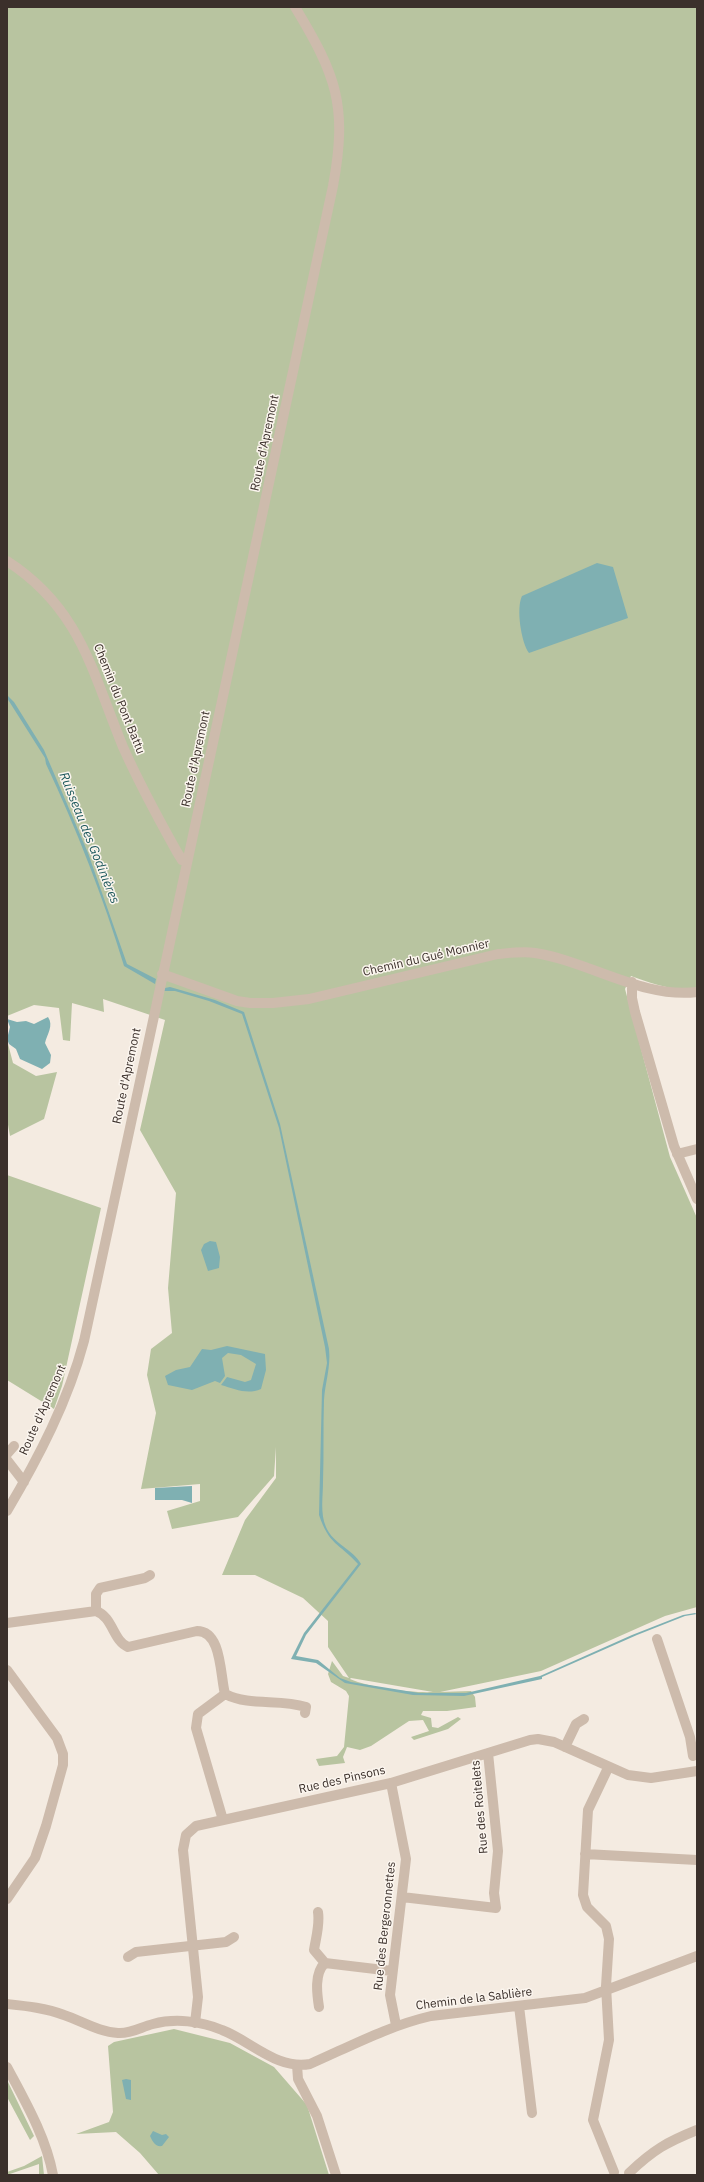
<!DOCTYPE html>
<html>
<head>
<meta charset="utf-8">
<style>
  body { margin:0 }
  #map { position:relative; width:704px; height:2182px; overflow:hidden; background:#f4ebe1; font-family:"IBM Plex Sans",sans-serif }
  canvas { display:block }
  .frame { position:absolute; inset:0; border:8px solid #3b302b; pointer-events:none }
</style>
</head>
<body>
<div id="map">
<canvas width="704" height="2182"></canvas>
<div class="frame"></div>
</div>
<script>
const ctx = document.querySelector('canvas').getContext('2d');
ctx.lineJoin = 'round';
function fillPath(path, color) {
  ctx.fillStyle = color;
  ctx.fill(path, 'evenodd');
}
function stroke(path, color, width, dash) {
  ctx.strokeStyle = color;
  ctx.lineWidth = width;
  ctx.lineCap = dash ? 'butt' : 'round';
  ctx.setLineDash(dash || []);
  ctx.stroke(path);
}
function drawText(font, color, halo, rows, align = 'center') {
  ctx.font = font + ' "IBM Plex Sans",sans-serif';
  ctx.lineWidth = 3;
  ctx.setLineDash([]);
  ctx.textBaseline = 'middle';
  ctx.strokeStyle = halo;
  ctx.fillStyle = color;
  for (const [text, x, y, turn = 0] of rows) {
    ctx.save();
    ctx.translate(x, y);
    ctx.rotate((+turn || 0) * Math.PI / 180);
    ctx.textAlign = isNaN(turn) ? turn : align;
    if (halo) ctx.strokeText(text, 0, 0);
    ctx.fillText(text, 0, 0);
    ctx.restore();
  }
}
fillPath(new Path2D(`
  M7,7H697V988C676,993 651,983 631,976L625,989L670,1157L697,1218V1607L665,1616L541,1671L440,1692L471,1691L475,1697L476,1707L447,1711H423L421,1715L431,1718L432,1727L438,1728L458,1717L461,1719L448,1729L414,1740L411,1737L429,1731L423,1720L409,1721L371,1746L360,1750L347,1747L343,1757L345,1763L319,1766L316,1759L337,1756L344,1747L349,1696L346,1691L331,1682L328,1674L332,1661L343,1676L349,1678L328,1647V1621L303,1598L255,1575H222L245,1520L276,1478V1447L274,1476L238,1517L172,1529L167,1511L200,1501V1484L141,1489L156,1413L147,1375L151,1349L172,1333L168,1288L176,1193L140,1130L165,1020L103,999L104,1012L72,1003L70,1041L63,1040L59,1008L34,1005L7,1016ZM350,1679L351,1678L433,1692C411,1693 371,1688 350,1679Z
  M7,1040L13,1063L36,1076L57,1072L44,1119L10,1136L7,1119Z
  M7,1175L101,1208L62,1386L54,1409L7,1380Z
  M174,2029L230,2043L274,2067L307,2105L329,2175H159L140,2153L116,2132L76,2134L109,2122L113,2112L108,2046L114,2042Z
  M7,2080L34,2136L30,2140L7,2097Z
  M42,2156L44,2175H39V2164L7,2175V2172L24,2166Z`), '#b8c4a0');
fillPath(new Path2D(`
  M597,563L613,567L628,618L529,653C521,642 516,608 522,596Z
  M7,695L14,702L44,750L88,853L127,964L156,979L155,984L124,966C103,897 77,830 46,764L45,758L7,698Z
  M170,987L215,1000L244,1012L280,1124L329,1349C331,1367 325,1383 324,1400C323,1428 324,1455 323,1482C323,1497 320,1513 326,1527C333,1544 353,1549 361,1564L306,1635L296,1656L318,1660L340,1678L351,1682L419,1693H466L540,1676L632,1635L683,1615L695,1613L697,1614L685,1616L637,1635L542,1677V1679L464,1696L413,1695L345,1683L316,1663L291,1659L304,1633L358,1564C339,1543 329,1545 319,1515L322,1390L327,1363L325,1347L279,1128L242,1014L209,1001L175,991H164L165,988Z
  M48,1017C54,1026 47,1034 45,1043L51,1055L50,1063L42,1069L20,1059L16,1049L9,1044L7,1039L10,1027L7,1019L17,1022L26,1021L34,1024Z
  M210,1241L216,1242L220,1257L219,1268L208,1271L201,1250L204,1244Z
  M227,1346L265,1354L266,1370L261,1389C247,1395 235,1389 221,1385L227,1377L245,1382L251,1380L256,1364L241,1355L228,1353L222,1358L225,1376L220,1383L215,1381L192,1390L168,1385L165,1376L176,1370L190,1367L202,1349L211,1350Z
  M192,1486V1503L182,1500H155V1488Z
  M126,2079L131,2080V2100L126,2099L122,2080Z
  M153,2131L162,2135L166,2134L169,2137L162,2146C155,2147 153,2142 150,2136Z`), '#7fb0b2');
stroke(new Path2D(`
  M7,561C81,609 92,672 123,747C139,783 158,818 177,852L182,860L187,862
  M162,974L237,1001L250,1003H273L309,999L498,954C510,953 523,951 535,953C588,961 643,999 697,992
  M632,982V998L635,1012L674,1146L697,1199
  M677,1154L697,1149
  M7,1454L14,1446
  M7,1460L24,1482
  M7,1511C39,1457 68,1401 84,1341L333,186C348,105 336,75 295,7
  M96,1611V1594L100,1588L145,1578L150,1575
  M7,1623L96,1611C113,1617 113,1641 128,1647L197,1631C222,1631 220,1675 225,1694L198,1714L196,1728L223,1820
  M657,1639L690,1737L693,1756
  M7,1670L57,1738L63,1754V1765L46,1826L35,1858L7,1899
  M225,1694C251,1707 279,1698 306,1707L305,1713
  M565,1747L576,1724L584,1719
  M608,1768L588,1810L583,1895L587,1907L606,1926L609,1939L606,1986L609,2040L593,2120L614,2172
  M391,1783L406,1859L390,1995L396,2025
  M585,1854L697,1860
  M402,1897L496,1908L494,1893L498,1851L488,1753
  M318,1912C320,1925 316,1937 314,1950L325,1963L392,1971
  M128,1957L136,1952L226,1942L234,1937
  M7,2004C26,2006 46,2008 64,2015C82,2021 99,2032 118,2033C131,2034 141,2027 153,2024C175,2018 201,2021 222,2030C251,2041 277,2070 310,2064C351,2046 388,2026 431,2016L585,1998L697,1956
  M519,2006L532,2113
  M319,2007C317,1994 314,1973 325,1963
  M195,2023L198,1997L183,1850L186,1835L196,1826L391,1783L530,1740L538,1739L554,1742L628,1775L651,1778L697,1771
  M297,2065L298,2079L317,2116L336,2175
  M7,2067C25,2101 46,2137 53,2175
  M629,2173C653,2150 667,2142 697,2130`), '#cdbbac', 10);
drawText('12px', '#3b302b', '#fbf5ee', [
  ["Route d'Apremont",265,443,-78],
  ["Chemin du Pont Battu",119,699,68],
  ["Route d'Apremont",196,759,-78],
  ["Chemin du Gué Monnier",426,958,-13],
  ["Route d'Apremont",127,1076,-78],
  ["Route d'Apremont",43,1410,-66],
  ["Rue des Pinsons",342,1780,-13],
  ["Rue des Roitelets",480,1807,-95],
  ["Rue des Bergeronnettes",385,1926,-84],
  ["Chemin de la Sablière",474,1999,-7]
]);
drawText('italic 13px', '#1f5a5e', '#fbf5ee', [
  ["Ruisseau des Godinières",89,838,68]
]);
</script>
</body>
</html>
